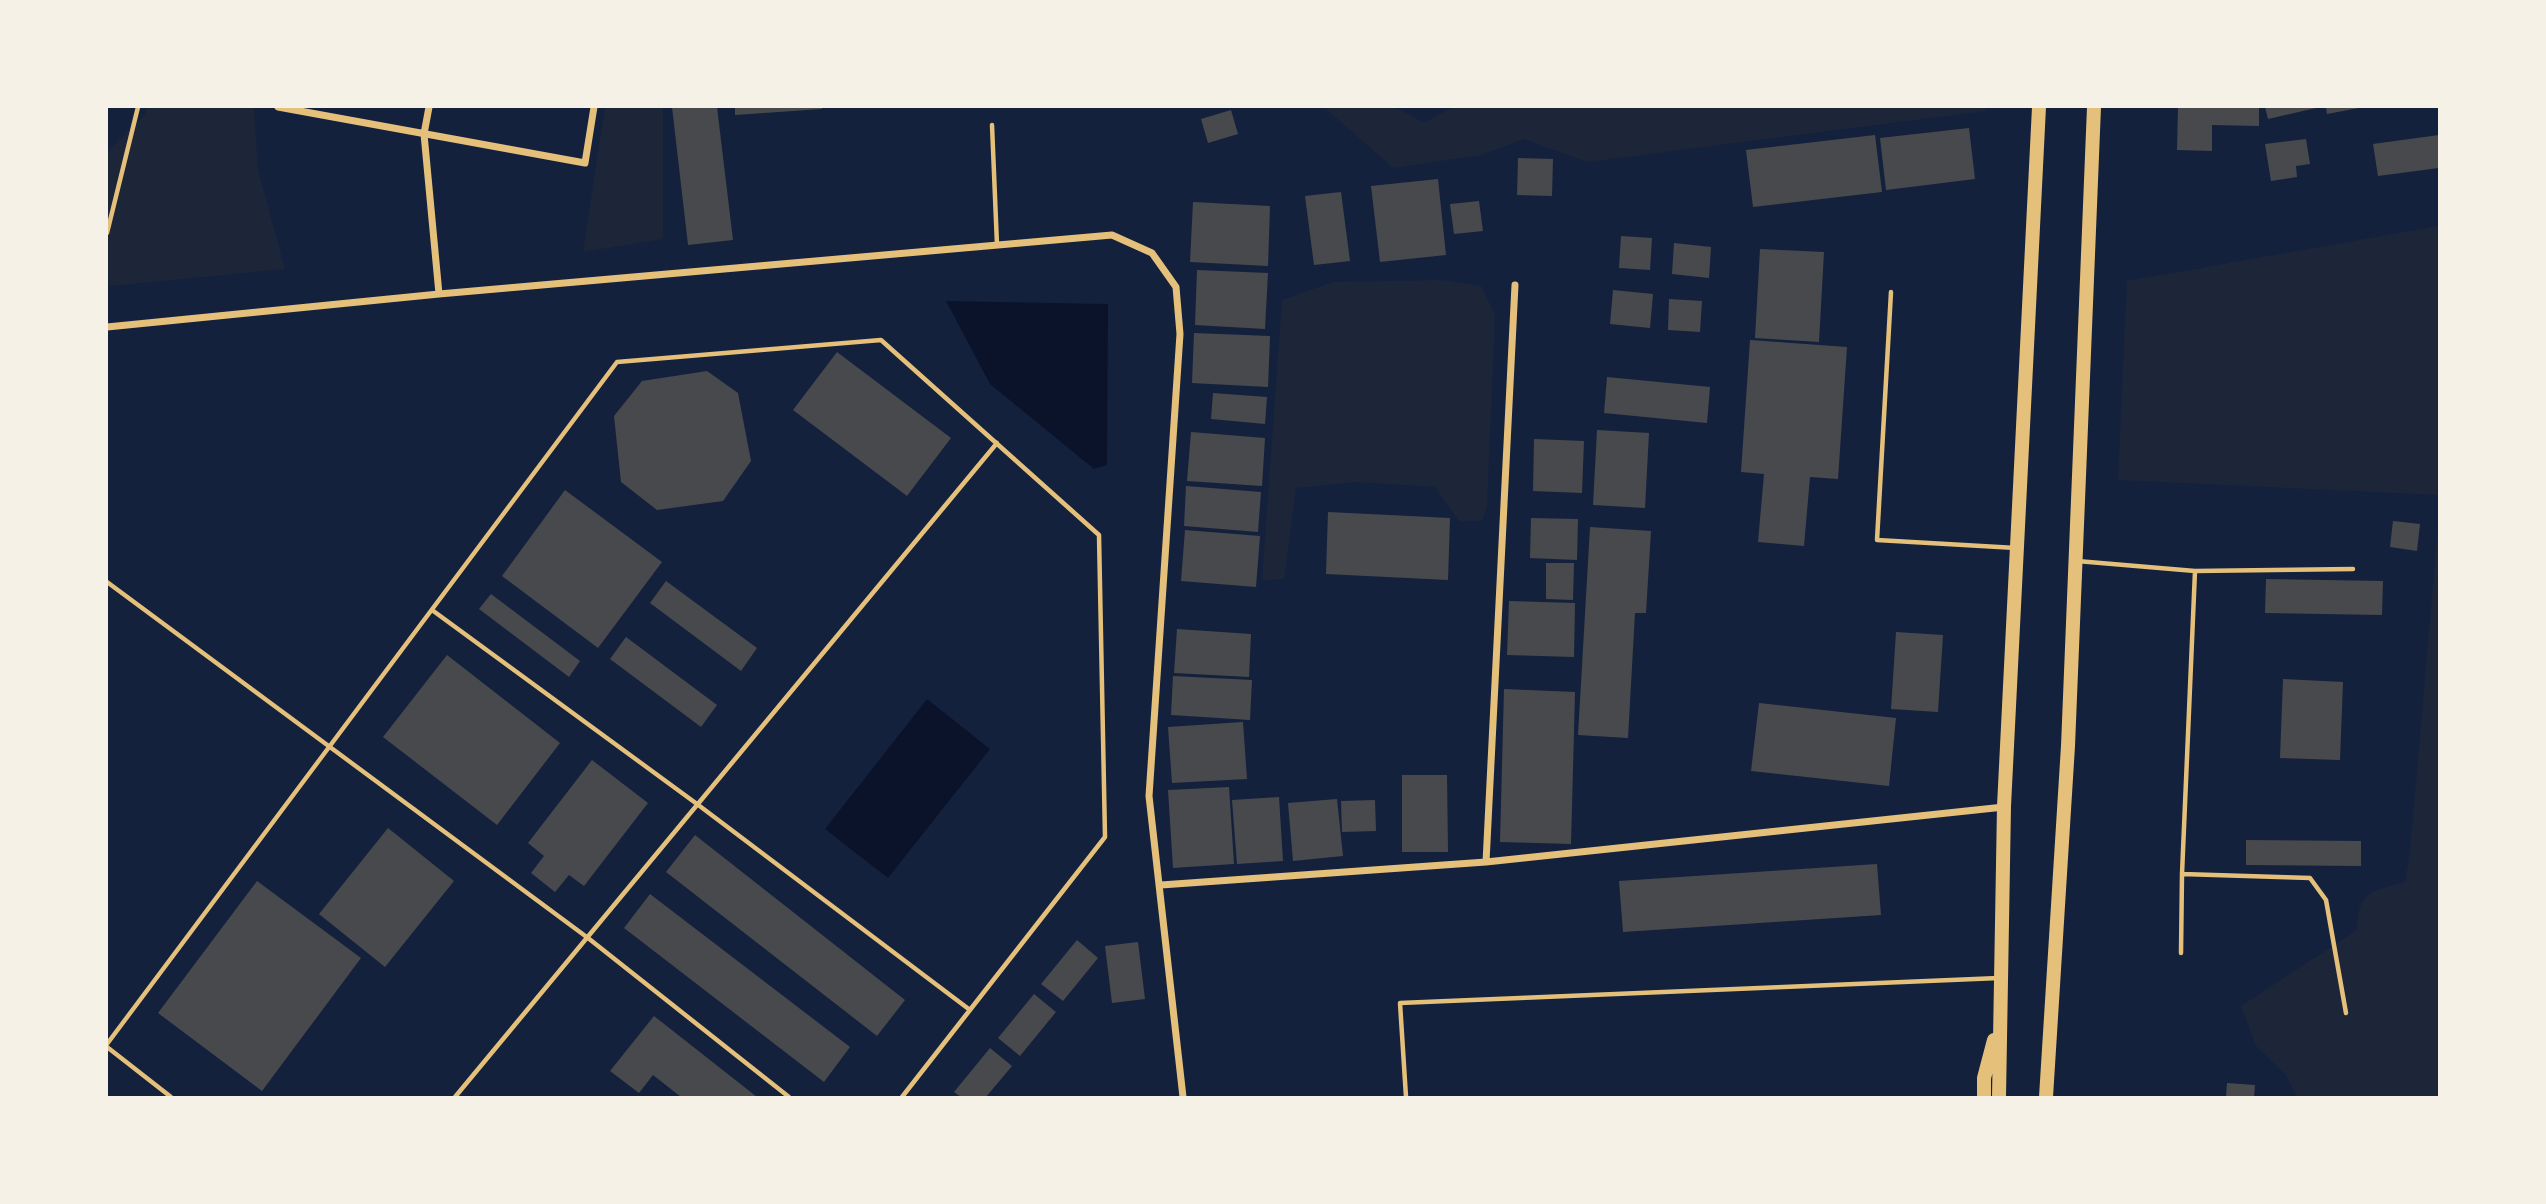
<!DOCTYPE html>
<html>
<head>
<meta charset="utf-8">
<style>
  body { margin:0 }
  #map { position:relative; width:2546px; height:1204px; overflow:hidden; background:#14213d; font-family:Inter,sans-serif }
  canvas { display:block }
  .frame { position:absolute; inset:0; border:108px solid #f6f1e7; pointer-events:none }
</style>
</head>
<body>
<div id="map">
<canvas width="2546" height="1204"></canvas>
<div class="frame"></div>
</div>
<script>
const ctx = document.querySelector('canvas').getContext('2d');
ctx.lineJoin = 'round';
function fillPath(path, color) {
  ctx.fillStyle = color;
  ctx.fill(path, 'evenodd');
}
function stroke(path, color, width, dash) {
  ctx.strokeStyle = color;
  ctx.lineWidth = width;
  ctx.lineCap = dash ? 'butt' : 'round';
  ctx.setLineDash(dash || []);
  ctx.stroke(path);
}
fillPath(new Path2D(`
  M147,107H254L258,170L285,269L110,286L107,277V152L146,114Z
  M605,107H663V239L583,252Z
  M1324,107H1395L1424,123L1453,107H1986L1985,111L1587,162L1524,139L1481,155L1393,168Z
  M2439,226V495L2118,480L2127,281Z
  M1441,280L1481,286L1495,315L1487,507L1482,521H1459L1435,487L1357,482L1296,488L1284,579L1262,580L1282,300L1333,282Z
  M2439,515V1097H2297L2286,1075L2256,1046L2241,1006L2357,930C2358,890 2371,892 2405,882L2410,853Z`), '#1d2539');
fillPath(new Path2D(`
  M946,301L1108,304L1107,465L1094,469L990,384Z
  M927,699L990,749L888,878L825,829Z`), '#0b132b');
fillPath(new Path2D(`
  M672,107H717L733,240L688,245Z
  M735,107H822V109L735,115Z
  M2178,107H2259V126L2212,125V151L2177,150Z
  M2265,107H2316V108L2268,119Z
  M2326,107H2359V108L2327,114Z
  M1231,110L1238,134L1208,143L1201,119Z
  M1969,128L1975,179L1886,190L1880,138Z
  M1875,135L1882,192L1753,207L1746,150Z
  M2439,135V168L2378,176L2373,144Z
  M2306,139L2310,164L2296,166L2297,177L2271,181L2265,144Z
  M1518,158L1553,159L1552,196L1517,195Z
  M1438,179L1446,255L1380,262L1371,186Z
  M1341,192L1350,261L1314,265L1305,196Z
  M1479,201L1483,231L1454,234L1450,204Z
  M1193,202L1270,206L1268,266L1190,262Z
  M1621,236L1652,238L1650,270L1619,268Z
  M1674,243L1711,247L1709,278L1672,274Z
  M1760,249L1824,252L1819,342L1755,338Z
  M1197,270L1268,273L1265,329L1195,325Z
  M1613,290L1653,294L1650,328L1610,324Z
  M1669,299L1702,301L1700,332L1668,330Z
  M1194,333L1270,336L1268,387L1192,383Z
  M1750,340L1847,347L1838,479L1810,477L1804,546L1758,542L1764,474L1741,472Z
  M837,352L951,438L907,496L793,410Z
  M707,371L738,393L751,461L723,501L657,510L621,482L614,416L642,381Z
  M1607,377L1710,387L1707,423L1604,413Z
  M1213,393L1267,397L1265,424L1211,419Z
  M1597,430L1649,433L1645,508L1593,505Z
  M1191,432L1265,438L1262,486L1187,481Z
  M1534,439L1584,441L1582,493L1533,491Z
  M1186,486L1261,492L1258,532L1184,526Z
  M565,490L662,562L598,648L502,576Z
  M1328,512L1450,518L1448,580L1326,574Z
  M1531,518L1578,519L1577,560L1530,558Z
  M2393,521L2420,524L2417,551L2390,547Z
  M1590,527L1651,531L1646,613H1635L1628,738L1578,735Z
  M1185,530L1260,536L1256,587L1181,581Z
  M1546,563H1574L1573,600L1546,599Z
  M2266,579L2383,581L2382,615L2265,613Z
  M666,581L757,648L741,671L650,603Z
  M491,594L580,661L569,677L479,609Z
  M1509,601L1575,603L1574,657L1507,655Z
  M1177,629L1251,634L1249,677L1174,673Z
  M1896,632L1943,635L1938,712L1891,709Z
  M626,637L717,705L701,727L610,659Z
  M447,655L560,743L497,825L383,737Z
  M1173,676L1252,680L1250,720L1171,715Z
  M2283,679L2343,682L2340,760L2280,758Z
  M1504,689L1575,692L1571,844L1500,842Z
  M1759,703L1896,718L1889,786L1751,771Z
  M1243,722L1247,779L1172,783L1168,727Z
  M592,760L648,803L584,886L569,875L555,892L531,873L544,856L528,843Z
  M1402,775H1447L1448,852H1402Z
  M1229,787L1234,864L1173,868L1168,790Z
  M1279,797L1283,861L1237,864L1232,800Z
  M1337,799L1343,856L1293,861L1288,803Z
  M1375,800L1376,831L1342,832L1341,801Z
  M388,828L454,881L385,967L319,914Z
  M695,835L905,1000L877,1036L666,872Z
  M2246,840L2361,841V866L2246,865Z
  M1877,864L1881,915L1623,932L1619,881Z
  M257,881L361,958L262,1091L158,1013Z
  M650,894L850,1047L824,1082L624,928Z
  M1077,940L1098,958L1063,1001L1041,984Z
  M1138,942L1145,999L1112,1003L1105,946Z
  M1034,994L1056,1012L1020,1056L998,1038Z
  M654,1016L757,1097H681L653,1075L639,1093L610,1071Z
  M990,1048L1012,1066L986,1097H961L954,1092Z
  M2227,1083L2255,1085L2254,1097H2226Z`), '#48494c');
stroke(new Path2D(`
  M992,125L997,245
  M107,233L138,107
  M1891,292L1877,540L2016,548
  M2077,561L2195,571L2353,569
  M107,582L588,938L789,1097
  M432,610L697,804L970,1010
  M2182,874L2310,878L2326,900L2346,1013
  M2181,953L2182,874L2195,571
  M107,1044L617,362L881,340L1099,535L1105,837L902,1097
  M107,1047L171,1097
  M455,1097L997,443
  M1406,1097L1400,1003L1999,978`), '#e5c07b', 4.5);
stroke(new Path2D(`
  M278,107L585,163L594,107
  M429,107L424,134L439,294
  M107,327L439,294L1112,235L1152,253L1176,287L1180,334L1149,796L1183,1097
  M1486,862L1515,285
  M1161,885L1486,862L2004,807`), '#e5c07b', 7);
stroke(new Path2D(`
  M1984,1097V1078L1994,1040
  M1999,1097L2004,806L2039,107
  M2046,1097L2068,746L2094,107`), '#e5c07b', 14);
</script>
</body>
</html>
